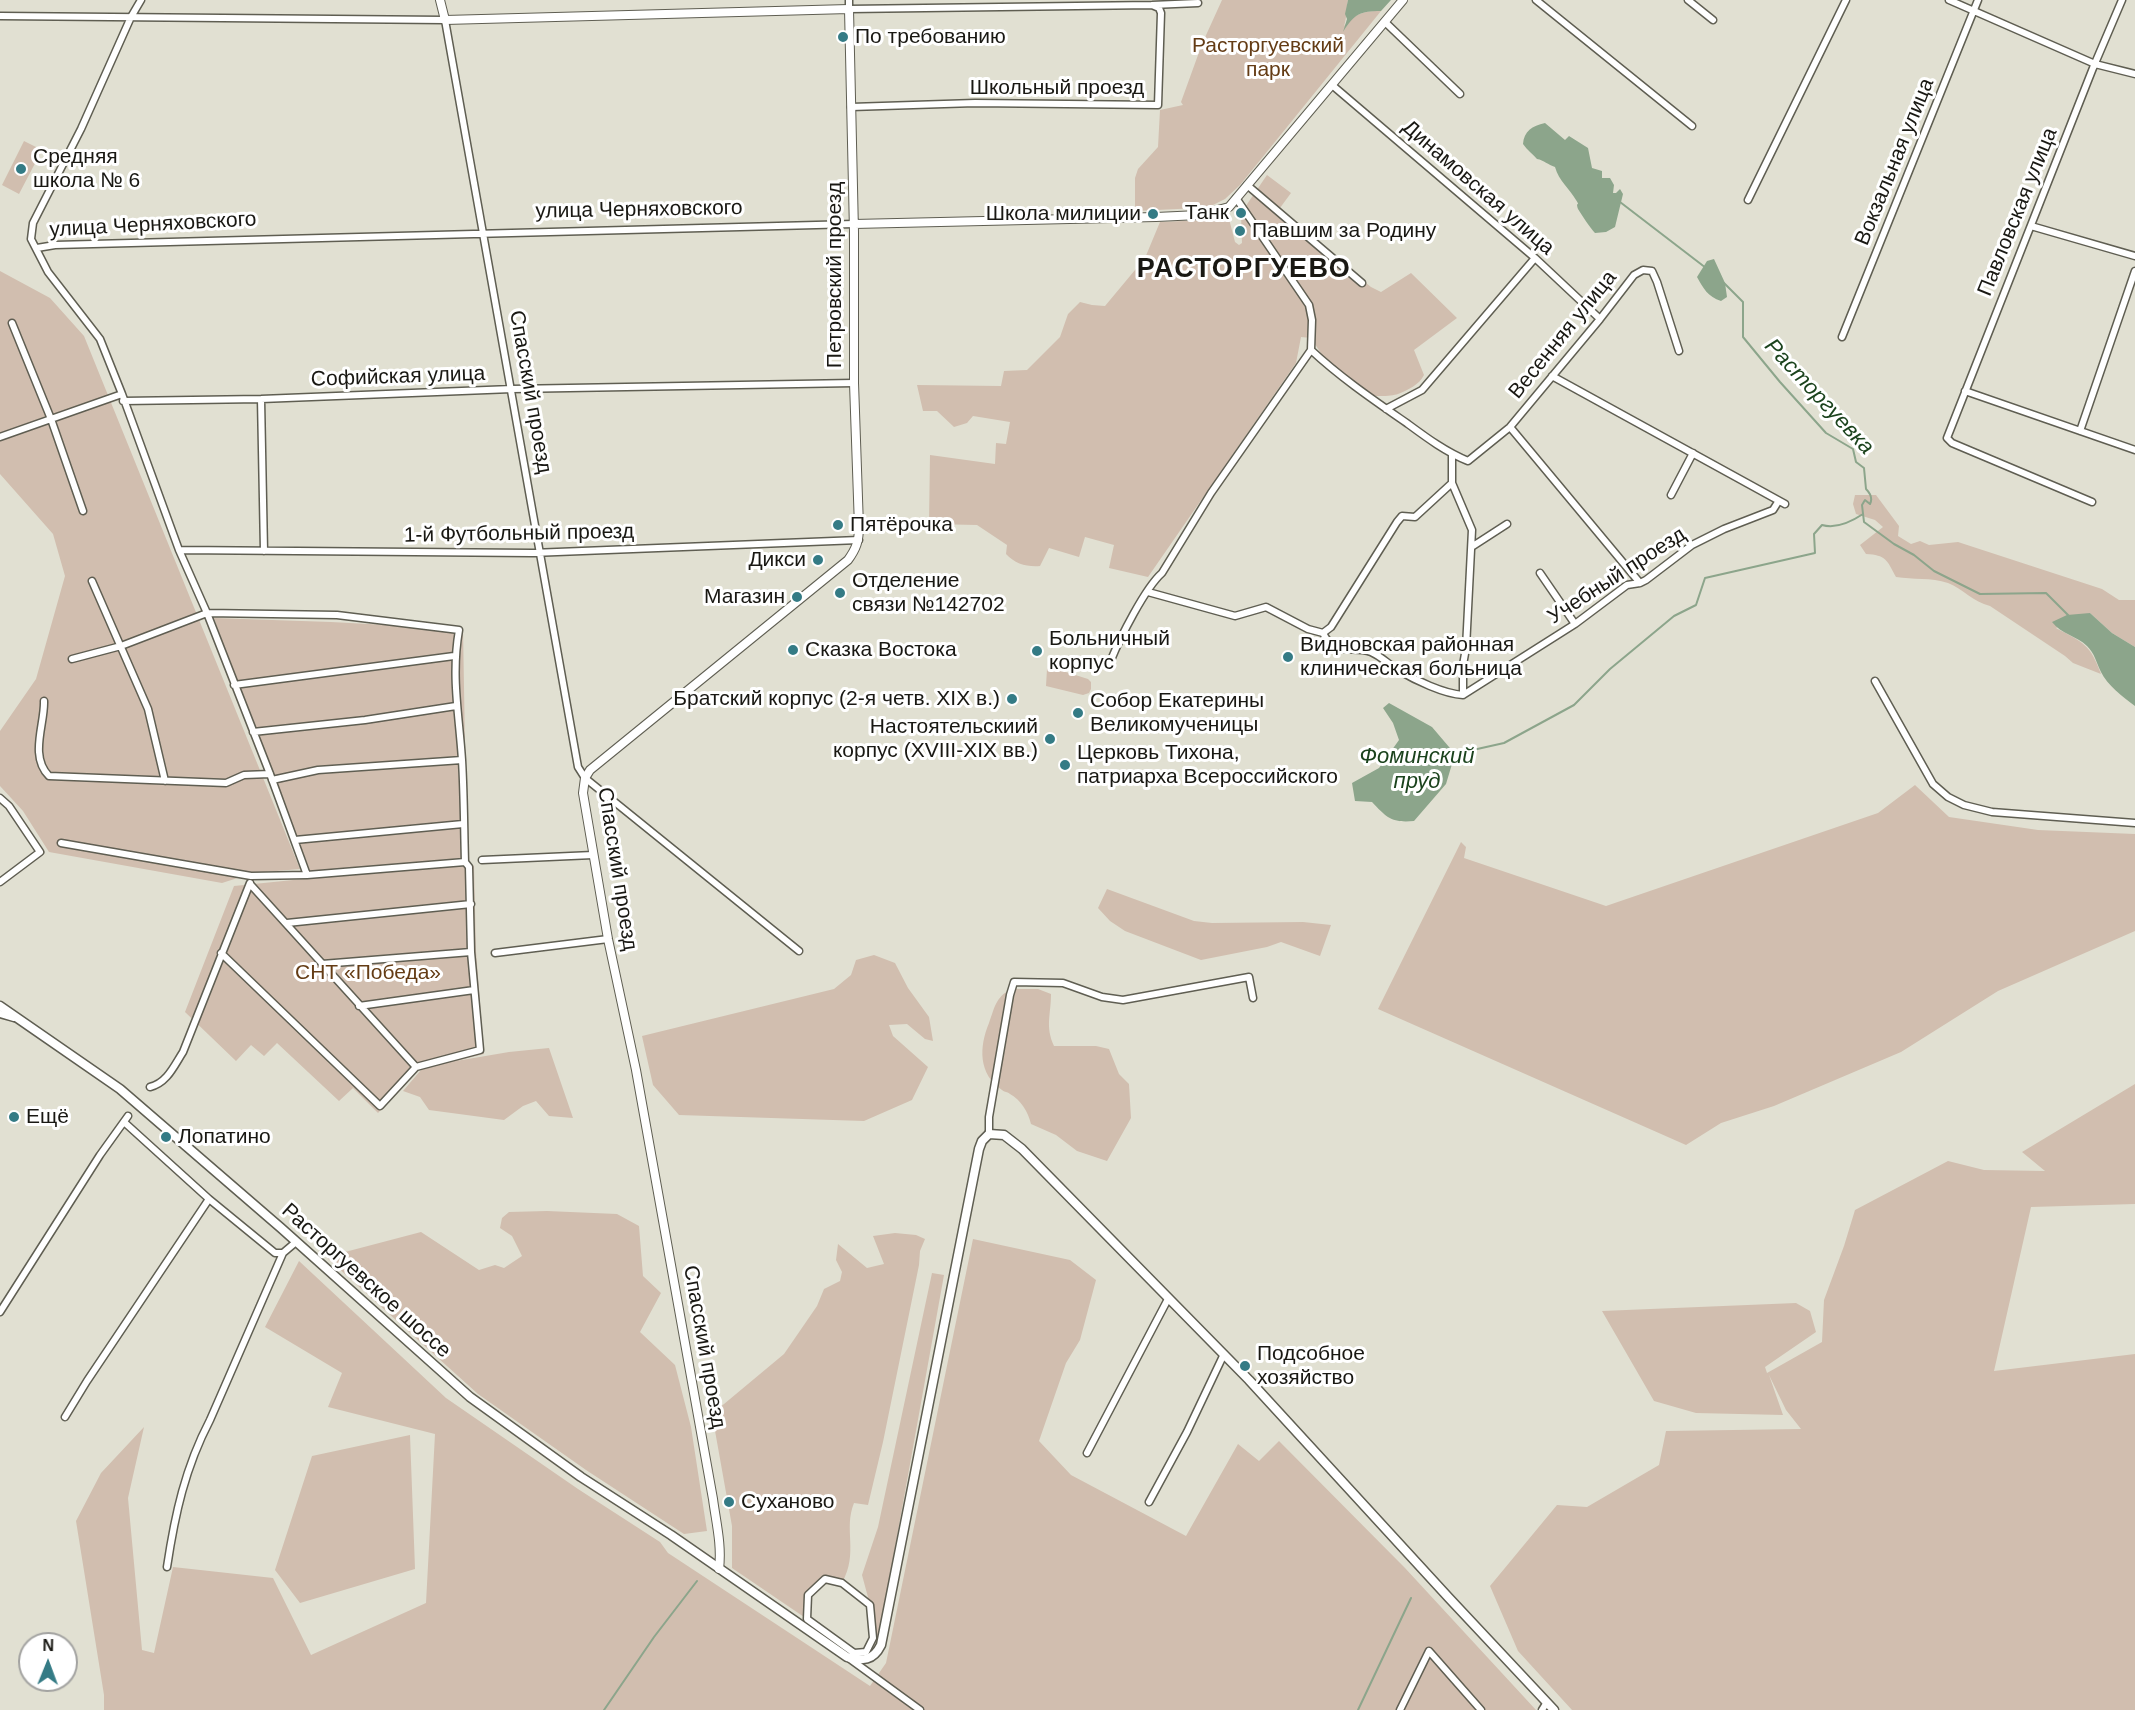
<!DOCTYPE html>
<html>
<head>
<meta charset="utf-8">
<style>
  body { margin:0 }
  #map { position:relative; width:2135px; height:1710px; overflow:hidden; background:#e1e0d2; font-family:Helvetica,sans-serif }
  canvas { display:block }
  .north { position:absolute; left:18px; top:1632px; width:60px; height:60px; box-sizing:border-box; background:#fff; border:2px solid #a3a3a1; border-radius:50%; rotate:1deg; font-size:16px; font-weight:700; line-height:24px; text-align:center; color:#191813 }
  .north::after { content:''; display:block; margin:auto; width:21px; height:27px; background:#347b85; clip-path:polygon(50% 0,100% 100%,50% 72%,0 100%) }
</style>
</head>
<body>
<div id="map">
<canvas width="2135" height="1710"></canvas>
<div class="north">N</div>
</div>
<script>
const ctx = document.querySelector('canvas').getContext('2d');
ctx.lineJoin = 'round';
function fillPath(path, color) {
  ctx.fillStyle = color;
  ctx.fill(path, 'evenodd');
}
function stroke(path, color, width, dash) {
  ctx.strokeStyle = color;
  ctx.lineWidth = width;
  ctx.lineCap = dash ? 'butt' : 'round';
  ctx.setLineDash(dash || []);
  ctx.stroke(path);
}
function drawText(font, color, halo, rows, align = 'center') {
  ctx.font = font + ' Helvetica,sans-serif';
  ctx.lineWidth = 6;
  ctx.setLineDash([]);
  ctx.textBaseline = 'middle';
  ctx.strokeStyle = halo;
  ctx.fillStyle = color;
  for (const [text, x, y, turn = 0] of rows) {
    ctx.save();
    ctx.translate(x, y);
    ctx.rotate((+turn || 0) * Math.PI / 180);
    ctx.textAlign = isNaN(turn) ? turn : align;
    if (halo) ctx.strokeText(text, 0, 0);
    ctx.fillText(text, 0, 0);
    ctx.restore();
  }
}
fillPath(new Path2D(`
  M1222,0H1348C1346,9 1347,18 1344,26C1356,13 1364,11 1381,11L1240,185L1225,199L1211,206L1199,208L1135,211V178L1138,169L1158,147L1160,110L1183,105L1181,102L1202,44Z
  M24,141L42,150L19,194L2,185Z
  M1267,175L1291,193L1277,212L1371,287L1381,292L1411,273L1457,318L1414,350L1424,375C1419,385 1408,390 1398,394C1390,397 1364,397 1357,392C1337,378 1324,358 1311,338L1301,337L1296,363L1148,577L1109,568L1114,545L1085,537L1079,557L1049,548L1040,566C1027,567 1015,564 1006,554L1007,545L977,525L929,524L930,455L995,464L996,443L1006,444L1010,422L973,416L967,423L954,427L937,411H923L917,385L1001,386L1004,371L1027,370L1060,337L1068,314L1080,302L1092,305L1105,306L1145,258L1160,222L1229,219L1235,242L1239,245L1242,243L1241,213Z
  M0,271L50,298L84,336L300,869L253,873L222,883L49,852L23,811L0,786V731L36,679L65,576L53,534L0,474Z
  M1855,495H1876L1899,526L1898,536L1911,544L1920,541L1929,545L1958,542L2102,589L2119,600H2135V647L2112,633L2090,613L2056,628C2084,643 2090,644 2101,674L2073,663L2065,656L1990,606C1973,602 1963,589 1948,583C1931,577 1913,580 1896,577C1887,560 1886,555 1866,554L1860,545L1883,527L1875,520L1856,514L1853,504Z
  M214,618L331,622L463,629L467,862L474,866L476,951L484,1054L456,1061L509,1052L549,1048L573,1118L549,1116L536,1101L523,1106L504,1120L429,1110L420,1097L403,1091L421,1070L417,1071L378,1113L353,1088L339,1101L277,1043L264,1056L251,1045L236,1061L185,1012L234,886L313,878L236,683Z
  M1050,667L1088,679L1091,682V689L1089,693L1083,695L1046,686L1047,669Z
  M1915,785L1949,817L2038,830L2135,834V931L1998,991L1901,1052L1774,1106L1721,1123L1686,1145L1378,1009L1461,842L1466,847L1464,858L1606,906L1878,813Z
  M1107,889L1194,921L1212,923L1303,922L1331,925L1320,956L1281,942L1267,947L1201,960L1125,931L1110,921L1098,908Z
  M874,955L895,963L908,988L929,1017L933,1041L925,1039L907,1024L889,1025L893,1036L928,1067L912,1100L864,1121L679,1115L653,1085L642,1036L834,989L851,975L856,960Z
  M1011,989H1038L1051,994C1051,1015 1045,1026 1054,1046H1096L1109,1049L1119,1074L1129,1084L1131,1118L1107,1161L1077,1151L1056,1135L1031,1124C1028,1112 1021,1100 1010,1094C1006,1091 1006,1093 1002,1090C978,1074 979,1047 989,1023C995,1007 995,998 1011,989Z
  M2135,1084V1204L2031,1207L1994,1371L2135,1354V1710H1572L1518,1651L1490,1586L1557,1505L1587,1507L1659,1465L1666,1431L1801,1429L1786,1410L1769,1375L1783,1415L1696,1413L1654,1401L1602,1311L1796,1303L1810,1311L1816,1332L1765,1367L1767,1373L1822,1342L1824,1300L1844,1246L1855,1210L1948,1161L1984,1170L2045,1171L2022,1152Z
  M547,1211L617,1214L639,1226L643,1276L661,1293L640,1332L675,1365L691,1427L707,1531L684,1534L586,1470L478,1394L326,1257L421,1232L479,1270L495,1265L504,1268L522,1256L512,1236L500,1228L502,1218L509,1212Z
  M895,1233L916,1235L925,1239L920,1251L919,1265L883,1442L868,1505L854,1503C843,1530 859,1552 842,1583L825,1579L808,1595L807,1619L732,1568V1526L712,1414L784,1354L817,1306L824,1289L840,1281L842,1272L836,1260L838,1244L867,1268L884,1264L873,1236Z
  M973,1239L1070,1260L1096,1280L1080,1340L1066,1363L1039,1441L1071,1475L1186,1536L1238,1444L1259,1461L1279,1441L1405,1568L1536,1710H104V1695L76,1521L101,1473L144,1427L128,1498L142,1650L154,1653L173,1567L273,1578L311,1655L426,1603L435,1434L328,1407L342,1373L265,1327L299,1261L446,1398L578,1489L660,1542L668,1553L870,1686L886,1663Z
  M932,1273L944,1275L878,1642L873,1638L872,1612L862,1575L878,1527Z
  M410,1435L415,1569L300,1603L275,1570L312,1456Z`), '#d1beaf');
fillPath(new Path2D(`
  M1348,0H1391L1381,11C1360,11 1354,14 1343,32L1347,19L1345,14Z
  M1545,123L1565,140L1569,136L1588,148L1592,168L1602,171V178H1610L1614,185L1613,193H1616L1620,189L1623,194L1615,227L1606,232L1595,233C1591,229 1581,214 1578,209C1575,200 1581,208 1576,200C1569,188 1559,181 1555,167C1548,165 1544,160 1537,159C1533,154 1527,150 1523,144C1524,131 1532,126 1545,123Z
  M1714,259L1725,283L1727,297L1721,301C1708,297 1703,288 1697,277L1707,261Z
  M2090,613L2112,633L2135,647V706C2123,697 2107,685 2101,672C2096,662 2095,654 2087,646C2077,636 2061,634 2052,622L2067,615Z
  M1389,703L1432,727L1455,754L1446,784L1414,821C1392,823 1387,818 1372,802L1355,801L1352,783L1379,768L1399,740L1393,723L1383,708Z`), '#8ca58b');
stroke(new Path2D(`
  M1620,202L1706,268
  M1724,283L1743,302V337L1780,382L1826,433L1853,449L1856,462L1864,468L1866,489C1870,493 1873,498 1870,504L1865,500L1862,505L1864,522L1894,544L1914,555L1934,571L1980,594L2046,593L2070,617
  M1455,754L1504,743L1574,705L1610,669L1674,616L1696,605L1705,578L1815,553L1814,534L1822,525C1836,529 1851,522 1863,514
  M604,1710L654,1637L697,1581
  M1358,1710L1411,1598`), '#8ca58b', 2);
const minor = new Path2D(`
  M141,0L131,17L81,129L33,223L31,239L48,272L100,339L122,394L179,550L207,613L270,774L307,875
  M849,0V9L1152,5L1198,3
  M1536,0L1692,126
  M1688,0L1713,20
  M1949,0L2095,64L2135,74
  M0,16L445,20L578,767L585,778L799,951
  M1385,22L1460,94
  M1332,85L1535,258L1600,319
  M851,107L975,103L1158,105L1161,13L1159,8L1152,5
  M1247,185L1362,283
  M1748,200L1846,0
  M2031,226L2135,256
  M37,248L55,245L854,224
  M12,323L51,419L83,511
  M1842,337L1978,0
  M1311,350C1341,378 1375,401 1408,424C1427,438 1446,452 1468,461L1510,427L1600,319L1634,275L1643,270L1652,271L1657,282L1679,351
  M1552,376L1785,504
  M1965,391L2135,450
  M261,399L264,551
  M123,401L261,399L512,389L854,383
  M1386,409L1422,390L1535,258
  M1510,427L1640,583
  M2080,431L2135,271
  M0,437L122,394
  M1452,455V483L1472,530L1466,648L1463,665V695
  M1671,495L1693,453
  M2092,502L1952,443L1947,438L2093,68L2122,0
  M1473,546L1507,524
  M179,550L532,553L859,540
  M1540,573L1575,624
  M92,581L148,709L165,781
  M1148,592L1235,616L1266,607L1308,629L1323,633C1335,658 1352,645 1371,652C1381,656 1389,665 1398,670C1415,680 1444,694 1463,695L1575,624L1627,585L1640,583L1646,580L1692,545L1724,529L1773,510L1778,502
  M1323,633L1331,627L1397,522L1402,516L1415,517L1452,483
  M72,659L121,646L207,613L337,615L459,630C451,676 459,714 462,760C464,793 464,828 465,862
  M1111,660C1120,638 1145,588 1162,573L1211,493L1311,350L1312,320L1309,305L1236,198
  M1875,681L1933,784L1948,797L1964,805L1992,812L2135,823
  M234,685L454,656
  M44,701C45,724 29,756 49,776L226,783L244,775L270,774
  M253,732L365,720L456,706
  M272,780L318,770L462,760
  M0,798L9,806L40,852L0,882
  M295,840L463,824
  M61,843L251,876L307,875L465,862L469,867L471,952L480,1050L416,1067L380,1106L221,953
  M482,860L593,855
  M250,884L416,1067
  M287,923L471,904
  M495,953L608,939
  M322,964L471,952
  M359,1006L474,990
  M0,1014L14,1018
  M150,1087C167,1083 174,1066 183,1052L250,883
  M124,1122L209,1199L275,1253H283
  M989,1134V1117L1010,995L1014,982L1063,983L1102,997L1123,1000L1249,977L1253,998
  M0,1312L100,1155L128,1116
  M65,1417L87,1381L209,1199
  M1087,1453L1168,1299
  M1149,1502L1187,1432L1224,1354
  M167,1567C175,1514 185,1468 210,1420L283,1253L296,1242
  M825,1579L842,1583L870,1605L873,1638L866,1652L854,1653L807,1619L808,1595Z
  M850,1659L920,1710
  M1400,1710L1429,1651L1481,1710
  M1542,1710L1547,1702`);
const tertiary = new Path2D(`
  M440,0L445,20L849,9L854,232V383L859,527C859,541 856,549 848,560L590,770L585,778L583,793L608,939L636,1070L713,1499C716,1522 722,1545 719,1569
  M854,224L1156,217L1199,215L1229,207L1403,0`);
const secondary = new Path2D(`
  M0,1006L120,1089L281,1228L470,1397L581,1477L671,1535L847,1657C863,1661 873,1661 881,1645L979,1149L982,1141L989,1134L1004,1135L1022,1149L1249,1380L1449,1598L1554,1710`);
stroke(minor, '#5f5e52', 9);
stroke(tertiary, '#5f5e52', 10);
stroke(secondary, '#5f5e52', 11);
stroke(minor, '#fff', 6);
stroke(tertiary, '#fff', 8);
stroke(secondary, '#fff', 8);
for (const [x, y, r, color] of [
  [843,37,6,"#347b85"],
  [21,169,6,"#347b85"],
  [1241,213,6,"#347b85"],
  [1153,214,6,"#347b85"],
  [1240,231,6,"#347b85"],
  [838,525,6,"#347b85"],
  [818,560,6,"#347b85"],
  [840,593,6,"#347b85"],
  [797,597,6,"#347b85"],
  [793,650,6,"#347b85"],
  [1037,651,6,"#347b85"],
  [1288,657,6,"#347b85"],
  [1012,699,6,"#347b85"],
  [1078,713,6,"#347b85"],
  [1050,739,6,"#347b85"],
  [1065,765,6,"#347b85"],
  [14,1117,6,"#347b85"],
  [166,1137,6,"#347b85"],
  [1245,1366,6,"#347b85"],
  [729,1502,6,"#347b85"]
]) {
  const dot = new Path2D();
  dot.arc(x, y, r, 0, 2 * Math.PI);
  ctx.fillStyle = color;
  ctx.fill(dot);
  stroke(dot, '#fff', 2);
}
drawText('21px', '#191813', '#fff', [
  ["По требованию",855,37],
  ["Средняя",33,157],
  ["школа № 6",33,181],
  ["Танк",1229,213,"right"],
  ["Школа милиции",1141,214,"right"],
  ["Павшим за Родину",1252,231],
  ["Пятёрочка",850,525],
  ["Дикси",806,560,"right"],
  ["Отделение",852,581],
  ["связи №142702",852,605],
  ["Магазин",785,597,"right"],
  ["Больничный",1049,639],
  ["корпус",1049,663],
  ["Видновская районная",1300,645],
  ["клиническая больница",1300,669],
  ["Сказка Востока",805,650],
  ["Братский корпус (2-я четв. XIX в.)",1000,699,"right"],
  ["Собор Екатерины",1090,701],
  ["Великомученицы",1090,725],
  ["Настоятельскиий",1038,727,"right"],
  ["корпус (XVIII-XIX вв.)",1038,751,"right"],
  ["Церковь Тихона,",1077,753],
  ["патриарха Всероссийского",1077,777],
  ["Ещё",26,1117],
  ["Лопатино",178,1137],
  ["Подсобное",1257,1354],
  ["хозяйство",1257,1378],
  ["Суханово",741,1502]
], 'left');
drawText('21px', '#643c15', '#fff', [
  ["Расторгуевский",1268,46],
  ["парк",1268,70],
  ["СНТ «Победа»",368,973]
]);
drawText('21px', '#191813', '#fff', [
  ["Школьный проезд",1057,88],
  ["Вокзальная улица",1895,162,-68],
  ["Динамовская улица",1478,188,41],
  ["улица Черняховского",639,210,-1],
  ["Павловская улица",2018,212,-68],
  ["улица Черняховского",153,225,-3],
  ["Петровский проезд",835,275,-90],
  ["Весенняя улица",1563,335,-51],
  ["Софийская улица",398,377,-2],
  ["Спасский проезд",530,392,80],
  ["1-й Футбольный проезд",519,534,-1],
  ["Учебный проезд",1617,576,-33],
  ["Спасский проезд",617,869,81],
  ["Расторгуевское шоссе",366,1281,42],
  ["Спасский проезд",704,1347,80]
]);
drawText('italic 22px', '#1b431d', '#fff', [
  ["Расторгуевка",1819,397,47],
  ["Фоминский",1417,757],
  ["пруд",1417,782]
]);
ctx.letterSpacing = '1.5px';
drawText('bold 27px', '#191813', '#fff', [
  ["РАСТОРГУЕВО",1244,270]
]);
ctx.letterSpacing = '0px';
</script>
</body>
</html>
